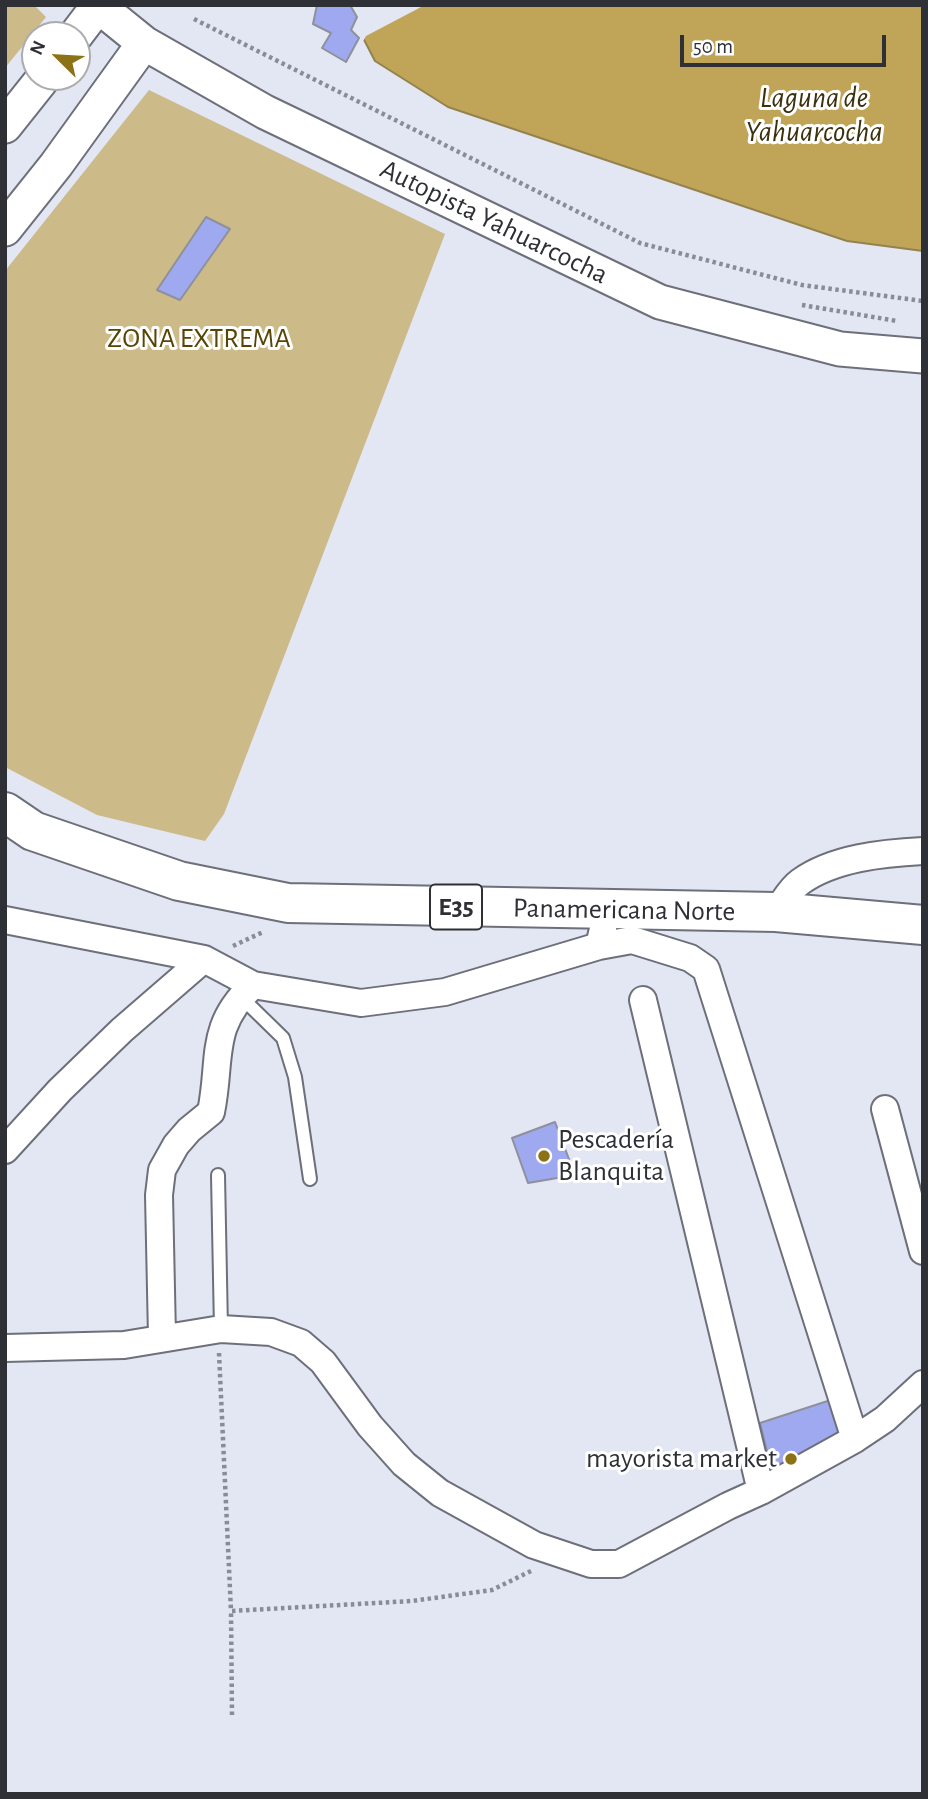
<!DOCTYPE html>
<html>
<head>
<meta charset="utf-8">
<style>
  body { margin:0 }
  #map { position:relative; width:928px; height:1799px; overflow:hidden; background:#e3e6f3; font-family:"Alegreya Sans",sans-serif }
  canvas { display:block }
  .frame { position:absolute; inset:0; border:7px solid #2f3035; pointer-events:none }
  .north { position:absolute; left:21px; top:21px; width:70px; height:70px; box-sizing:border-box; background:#fff; border:2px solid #acacae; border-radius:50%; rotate:294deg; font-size:19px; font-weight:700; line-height:28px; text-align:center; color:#2f3035 }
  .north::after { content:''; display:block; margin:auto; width:24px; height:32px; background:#8d7115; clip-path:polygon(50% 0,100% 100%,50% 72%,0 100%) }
  .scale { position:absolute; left:680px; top:35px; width:206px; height:32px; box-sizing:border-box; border:4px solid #2f3035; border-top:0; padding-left:9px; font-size:21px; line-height:24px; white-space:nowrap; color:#2f3035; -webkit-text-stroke:5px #fff; paint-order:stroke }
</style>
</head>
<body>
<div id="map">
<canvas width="928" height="1799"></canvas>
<div class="frame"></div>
<div class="north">N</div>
<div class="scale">50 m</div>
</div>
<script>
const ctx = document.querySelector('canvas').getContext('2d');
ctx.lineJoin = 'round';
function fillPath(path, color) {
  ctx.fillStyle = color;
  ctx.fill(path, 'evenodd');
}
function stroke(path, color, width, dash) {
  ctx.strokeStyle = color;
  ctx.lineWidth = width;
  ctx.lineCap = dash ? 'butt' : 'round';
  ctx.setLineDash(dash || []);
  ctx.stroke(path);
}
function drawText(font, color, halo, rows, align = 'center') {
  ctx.font = font + ' "Alegreya Sans",sans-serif';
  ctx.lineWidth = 6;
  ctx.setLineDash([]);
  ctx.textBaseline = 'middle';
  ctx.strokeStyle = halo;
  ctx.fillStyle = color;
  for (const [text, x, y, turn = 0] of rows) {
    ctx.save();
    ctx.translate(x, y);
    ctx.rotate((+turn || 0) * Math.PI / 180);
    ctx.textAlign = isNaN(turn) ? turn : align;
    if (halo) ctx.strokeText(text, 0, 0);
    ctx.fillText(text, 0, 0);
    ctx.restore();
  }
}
fillPath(new Path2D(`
  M5,5H34L46,17L5,68Z
  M149,90L445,234L224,814L205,841L97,815L5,767V271Z`), '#ccba88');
const water = new Path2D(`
  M346,5H923V251L847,241L448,107L375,61Z`);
fillPath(water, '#c0a558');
stroke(water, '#94824e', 2);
fillPath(new Path2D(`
  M343,5H423V6L366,36L362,43Z`), '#e3e6f3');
const building = new Path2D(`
  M317,5H350L357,17L351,30L359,38L346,62L322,48L331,33L313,24Z
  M206,217L230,229L180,300L157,290Z
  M555,1122L575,1175L528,1183L512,1138Z
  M840,1397L852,1437L774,1480L760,1423Z`);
fillPath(building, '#9ea9ef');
stroke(building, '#8e909c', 2);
const service = new Path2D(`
  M241,997L283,1038L295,1077L310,1179
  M218,1175L221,1329`);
const minor = new Path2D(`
  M776,912C783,903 790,889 800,882C833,858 883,853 923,851
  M5,920L204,959L122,1030L60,1090L5,1150
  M599,946L632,940L690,958L706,969L855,1439
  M253,985L361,1003L445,992L599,946L603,929
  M643,1000L761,1491
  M885,1109L923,1251
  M162,1337L159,1195L162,1170L176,1145L189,1130L211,1112C222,1059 208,1027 253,985L204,959
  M5,1348L124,1345L221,1329L271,1332L301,1343L323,1362L370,1426L404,1464L440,1493L534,1545L591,1564H619L728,1506L761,1491L855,1439L885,1419L923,1384`);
const tertiary = new Path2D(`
  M97,5L144,43L265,112L660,302L840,349L923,356
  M76,35L98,6
  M5,126L44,77
  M5,229L56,165L144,43`);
const trunk = new Path2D(`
  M5,812L33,831L179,881L288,903L776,912L923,925`);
stroke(service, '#6d6f7a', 16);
stroke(minor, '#6d6f7a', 30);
stroke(tertiary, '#6d6f7a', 37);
stroke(trunk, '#6d6f7a', 42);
stroke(new Path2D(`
  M194,19L640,243L802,285L923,301
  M802,305L897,321
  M233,946L263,932
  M219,1353L231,1611
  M232,1715L231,1611L412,1601L492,1590L531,1571`), '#8a8c95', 4.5, [3.5, 3.5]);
stroke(service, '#fff', 12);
stroke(minor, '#fff', 26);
stroke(tertiary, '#fff', 33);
stroke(trunk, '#fff', 38);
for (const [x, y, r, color] of [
  [544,1156,7,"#8d7115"],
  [791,1459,7,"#8d7115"]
]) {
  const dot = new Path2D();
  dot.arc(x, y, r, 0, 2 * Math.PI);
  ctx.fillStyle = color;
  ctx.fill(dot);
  stroke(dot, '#fff', 2.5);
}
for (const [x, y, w] of [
  [456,907,52]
]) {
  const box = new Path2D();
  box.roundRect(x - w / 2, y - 22.5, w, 45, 5);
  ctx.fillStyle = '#fff';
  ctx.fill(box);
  stroke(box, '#2f3035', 2);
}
drawText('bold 26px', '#2f3035', null, [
  ["E35",456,907]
]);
drawText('28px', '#2f3035', '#fff', [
  ["Autopista Yahuarcocha",494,222,26],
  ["Panamericana Norte",624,910,1]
]);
drawText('28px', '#584505', '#fff', [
  ["ZONA EXTREMA",199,339]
]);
drawText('28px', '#2f3035', '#fff', [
  ["Pescadería",558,1140],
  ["Blanquita",558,1172],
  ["mayorista market",777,1459,"right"]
], 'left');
drawText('italic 30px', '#3c300e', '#fff', [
  ["Laguna de",814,98],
  ["Yahuarcocha",814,132]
]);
</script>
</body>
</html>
